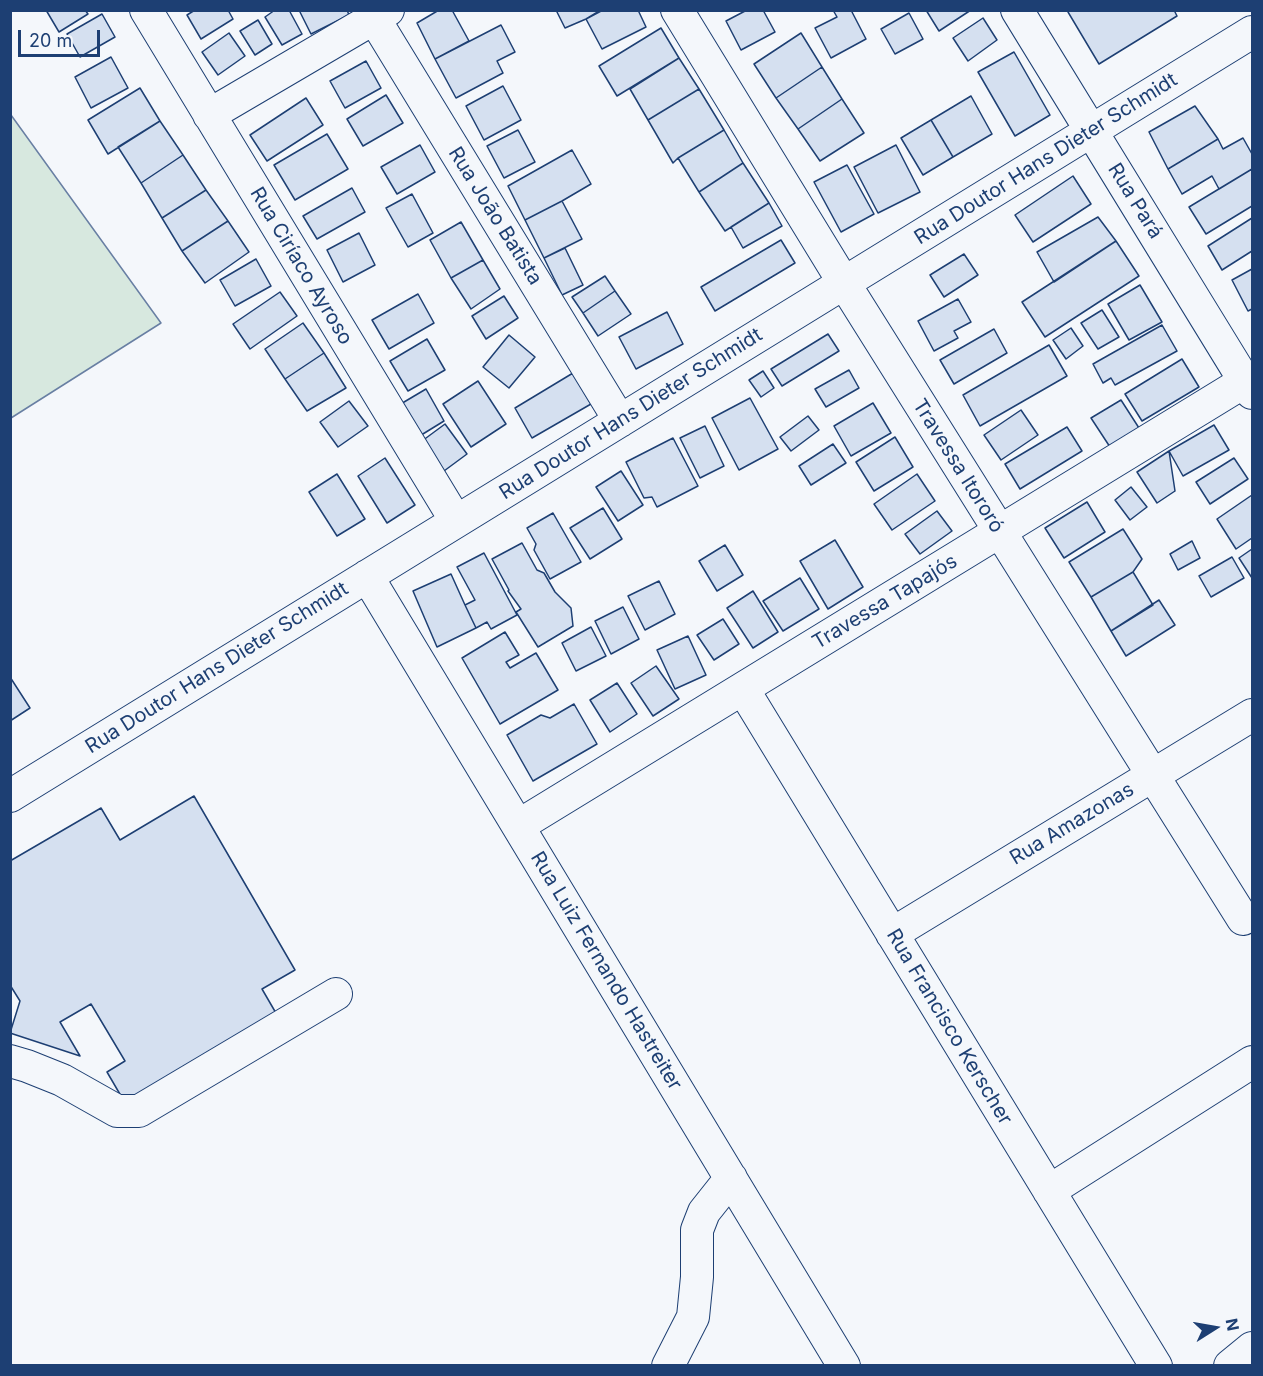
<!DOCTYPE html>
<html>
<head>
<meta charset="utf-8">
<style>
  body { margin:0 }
  #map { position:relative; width:1263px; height:1376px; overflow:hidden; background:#f4f7fb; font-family:Inter,sans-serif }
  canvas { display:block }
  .frame { position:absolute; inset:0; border:12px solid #1d3f73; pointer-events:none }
  .north { position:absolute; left:1185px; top:1298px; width:60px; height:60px; -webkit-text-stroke:4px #f4f7fb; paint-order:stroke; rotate:79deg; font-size:16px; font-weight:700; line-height:24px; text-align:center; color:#1d3f73 }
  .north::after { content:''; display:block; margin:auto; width:21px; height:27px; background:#1d3f73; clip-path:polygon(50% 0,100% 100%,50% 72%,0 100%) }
  .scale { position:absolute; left:18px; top:30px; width:82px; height:27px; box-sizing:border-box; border:3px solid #1d3f73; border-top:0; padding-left:8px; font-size:18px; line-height:21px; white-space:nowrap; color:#1d3f73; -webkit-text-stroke:4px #f4f7fb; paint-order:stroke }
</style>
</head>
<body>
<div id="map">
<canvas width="1263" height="1376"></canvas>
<div class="frame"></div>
<div class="north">N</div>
<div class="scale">20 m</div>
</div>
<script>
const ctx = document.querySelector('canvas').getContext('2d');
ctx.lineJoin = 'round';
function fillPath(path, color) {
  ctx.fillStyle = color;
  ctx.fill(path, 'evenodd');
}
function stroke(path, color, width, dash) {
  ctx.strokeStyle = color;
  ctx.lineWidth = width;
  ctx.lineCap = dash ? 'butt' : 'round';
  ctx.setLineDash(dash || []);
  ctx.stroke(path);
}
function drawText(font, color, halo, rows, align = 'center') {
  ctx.font = font + ' Inter,sans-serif';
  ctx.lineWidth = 4.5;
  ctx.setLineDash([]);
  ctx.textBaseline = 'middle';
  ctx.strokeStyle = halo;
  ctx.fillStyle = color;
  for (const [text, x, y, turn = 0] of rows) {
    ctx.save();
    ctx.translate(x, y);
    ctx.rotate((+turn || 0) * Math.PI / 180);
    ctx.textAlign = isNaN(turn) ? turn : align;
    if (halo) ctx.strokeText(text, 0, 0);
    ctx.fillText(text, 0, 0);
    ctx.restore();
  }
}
const green = new Path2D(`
  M11,115L161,323L11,418H10Z`);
fillPath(green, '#d7e8df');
stroke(green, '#687fa3', 1.5);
const building = new Path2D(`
  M46,10H85L88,14L59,32Z
  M195,10H228L233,19L201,39L187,15Z
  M275,10H289L302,34L282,45L265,17Z
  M299,10H347L349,15L311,34Z
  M439,10H452L469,41L435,59L417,23Z
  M556,10H601L586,19L565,28Z
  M603,10H638L646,27L602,49L586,19Z
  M747,10H763L775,32L741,50L726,21Z
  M833,10H855L852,12L866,39L831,58L815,28L837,17Z
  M926,10H971L939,31Z
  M1069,10H1174L1177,16L1099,64L1068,12Z
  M909,13L923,39L895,54L881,29Z
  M102,14L115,37L80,57L67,34Z
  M983,18L997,40L968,61L953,38Z
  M258,20L272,44L255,55L240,31Z
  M501,25L515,52L497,61L503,73L456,98L435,59Z
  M661,28L679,58L617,96L599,66Z
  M229,33L245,56L218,75L202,52Z
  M801,33L822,67L776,98L754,64Z
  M1014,52L1050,115L1015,136L978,72Z
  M111,57L128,88L91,108L75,77Z
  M679,58L699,89L648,120L630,89Z
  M366,61L381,88L345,108L330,81Z
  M822,67L842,99L798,129L776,98Z
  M503,86L521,120L484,140L466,106Z
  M140,88L160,121L108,154L88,120Z
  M699,89L724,130L678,158L673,163L648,120Z
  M386,95L403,123L363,146L347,119Z
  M971,96L992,134L953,157L931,120Z
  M306,98L323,125L267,161L250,135Z
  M842,99L864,133L820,161L798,129Z
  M1195,106L1218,139L1168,169L1149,132Z
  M931,120L953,157L923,175L901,138Z
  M160,121L183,155L141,183L118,147Z
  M518,130L535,162L504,178L487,146Z
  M724,130L743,163L699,192L678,158Z
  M327,134L348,169L295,200L274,165Z
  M1243,138L1252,154V169L1219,189L1212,176L1182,194L1168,169L1218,139L1223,149Z
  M420,145L435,172L397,194L381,167Z
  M896,145L920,192L878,213L854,167Z
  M572,150L591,184L562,201L525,220L508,186Z
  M183,155L206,190L162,218L141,183Z
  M743,163L769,203L725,231L699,192Z
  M847,165L874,214L841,232L814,182Z
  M1252,169V206L1206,234L1189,207Z
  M1073,176L1091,204L1033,242L1015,215Z
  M352,188L365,212L317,239L303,216Z
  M206,190L228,221L182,251L162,218Z
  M412,194L433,233L408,247L386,208Z
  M562,201L582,239L544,258L525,220Z
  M769,203L782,226L743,248L731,227Z
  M1098,217L1116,241L1054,282L1037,252Z
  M1252,218V251L1222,270L1208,246Z
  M228,221L249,252L205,283L182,251Z
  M461,222L483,260L451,278L430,240Z
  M359,233L375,265L343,282L327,250Z
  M781,240L795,263L715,311L701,287Z
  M1116,241L1139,276L1045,337L1022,302Z
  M565,248L583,285L562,295L544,258Z
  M964,254L978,275L944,297L930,275Z
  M256,259L271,286L235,306L220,280Z
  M483,260L500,289L471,309L451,278Z
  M1252,269V309L1248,311L1232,280Z
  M605,276L615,291L583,313L572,297Z
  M1140,285L1162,322L1129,340L1108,304Z
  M615,291L631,314L598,336L583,313Z
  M280,292L297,316L250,349L233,324Z
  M418,294L434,323L389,349L372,320Z
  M504,296L518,318L486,339L472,316Z
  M958,299L971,322L954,331L958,338L934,351L918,321Z
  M1102,310L1119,337L1098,349L1081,323Z
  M667,312L683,344L636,369L619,337Z
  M303,323L324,353L285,379L265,349Z
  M1162,325L1177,351L1115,385L1111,378L1103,383L1093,364Z
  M1071,328L1083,346L1066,359L1053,340Z
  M994,329L1007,353L954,384L940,360Z
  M828,334L839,351L782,386L771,369Z
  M509,335L535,357L509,388L483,367Z
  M427,339L445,370L408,391L390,361Z
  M1049,345L1067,376L980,426L963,395Z
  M324,353L346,388L307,411L285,379Z
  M1182,359L1199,387L1142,421L1125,394Z
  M849,370L859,388L826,407L815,389Z
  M763,371L774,388L761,397L749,380Z
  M573,373L591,404L532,438L515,408Z
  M478,381L506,424L471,447L443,404Z
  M426,389L444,421L418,437L399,405Z
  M750,398L778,449L739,470L712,418Z
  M1121,400L1139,428L1110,447L1091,418Z
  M349,401L368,426L338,447L320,422Z
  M873,403L891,433L851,456L834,426Z
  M1021,410L1038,435L1001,460L984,435Z
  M808,416L819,430L791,451L780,437Z
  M445,424L467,454L444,471L422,441Z
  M1214,425L1229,450L1183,476L1169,451Z
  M705,426L724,466L700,478L680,438Z
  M1067,427L1082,451L1020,489L1005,464Z
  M895,437L913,467L874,491L856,462Z
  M673,438L698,486L657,507L652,497L644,498L626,462Z
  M833,444L846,463L811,485L799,466Z
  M1169,451L1175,491L1157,503L1137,472Z
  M385,458L415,505L387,523L358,476Z
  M1234,458L1248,479L1210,504L1196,482Z
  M621,471L643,505L618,521L596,487Z
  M337,474L365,519L337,536L309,492Z
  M917,474L935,501L892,530L874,504Z
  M1131,487L1147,507L1130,520L1115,500Z
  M1252,495V538L1236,549L1217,519Z
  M1087,502L1105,532L1064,558L1045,528Z
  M603,508L622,539L590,559L570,528Z
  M937,511L952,531L920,554L905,534Z
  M553,513L581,562L550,579L534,550L536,544L527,528Z
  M1123,529L1142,559L1133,572L1091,597L1069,562Z
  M835,540L863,587L828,609L800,561Z
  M1192,541L1200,558L1178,570L1170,554Z
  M522,543L537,570L544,573L555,592L571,608L573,626L538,647L516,612L521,609L508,591L509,590L492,559Z
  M725,545L743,575L717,591L699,561Z
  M1252,549V578L1239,558Z
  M484,553L517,615L491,629L487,622L476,628L465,605L475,600L457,567Z
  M1232,557L1244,578L1211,597L1199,576Z
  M1133,572L1153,605L1111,631L1091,597Z
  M451,574L465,605L476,628L437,647L413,591Z
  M800,578L819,609L783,631L763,601Z
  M659,581L675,614L645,630L628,596Z
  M753,591L778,632L753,648L727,608Z
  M1159,600L1175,625L1126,656L1111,631Z
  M623,607L639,639L611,654L595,621Z
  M723,619L739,644L714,660L697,635Z
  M591,627L606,656L576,671L562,643Z
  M505,632L519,655L506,662L510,668L536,653L558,690L500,724L462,658Z
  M688,636L706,675L675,689L657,650Z
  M656,666L679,699L653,716L631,683Z
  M10,677L30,708L10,721Z
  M617,683L637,714L610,732L590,700Z
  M574,704L597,744L533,781L507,735L541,715L550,718Z
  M194,796L295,970L262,989L280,1020L128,1108L107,1072L125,1061L91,1004L60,1022L80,1056L10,1033L20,1001L10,985V861L101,808L120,840Z`);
fillPath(building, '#d5e0f0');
stroke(building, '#1d3f73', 1.5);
const minor = new Path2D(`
  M146,10L456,521
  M369,10L620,421
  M677,10L844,283L1243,919
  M1017,10L1252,393
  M209,115L388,10
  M367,576L844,1366
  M743,689L1156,1366
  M10,796L1252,32
  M518,826L1252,377
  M892,934L1252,715
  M10,1061L27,1066L62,1080L117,1111H139L336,994
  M1049,1191L1252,1062
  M668,1366L693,1317L697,1277V1230L704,1212L731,1178
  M1230,1366L1252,1348`);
stroke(minor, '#1d3f73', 34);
stroke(minor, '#f4f7fb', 32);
drawText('20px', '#1d3f73', '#f4f7fb', [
  ["Rua Doutor Hans Dieter Schmidt",1046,159,-32],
  ["Rua Pará",1135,201,58],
  ["Rua João Batista",495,216,58],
  ["Rua Ciríaco Ayroso",301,266,59],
  ["Rua Doutor Hans Dieter Schmidt",631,414,-32],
  ["Travessa Itororó",958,466,58],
  ["Travessa Tapajós",885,602,-31],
  ["Rua Doutor Hans Dieter Schmidt",217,668,-32],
  ["Rua Amazonas",1072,824,-31],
  ["Rua Luiz Fernando Hastreiter",606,971,59],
  ["Rua Francisco Kerscher",949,1027,59]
]);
</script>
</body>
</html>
